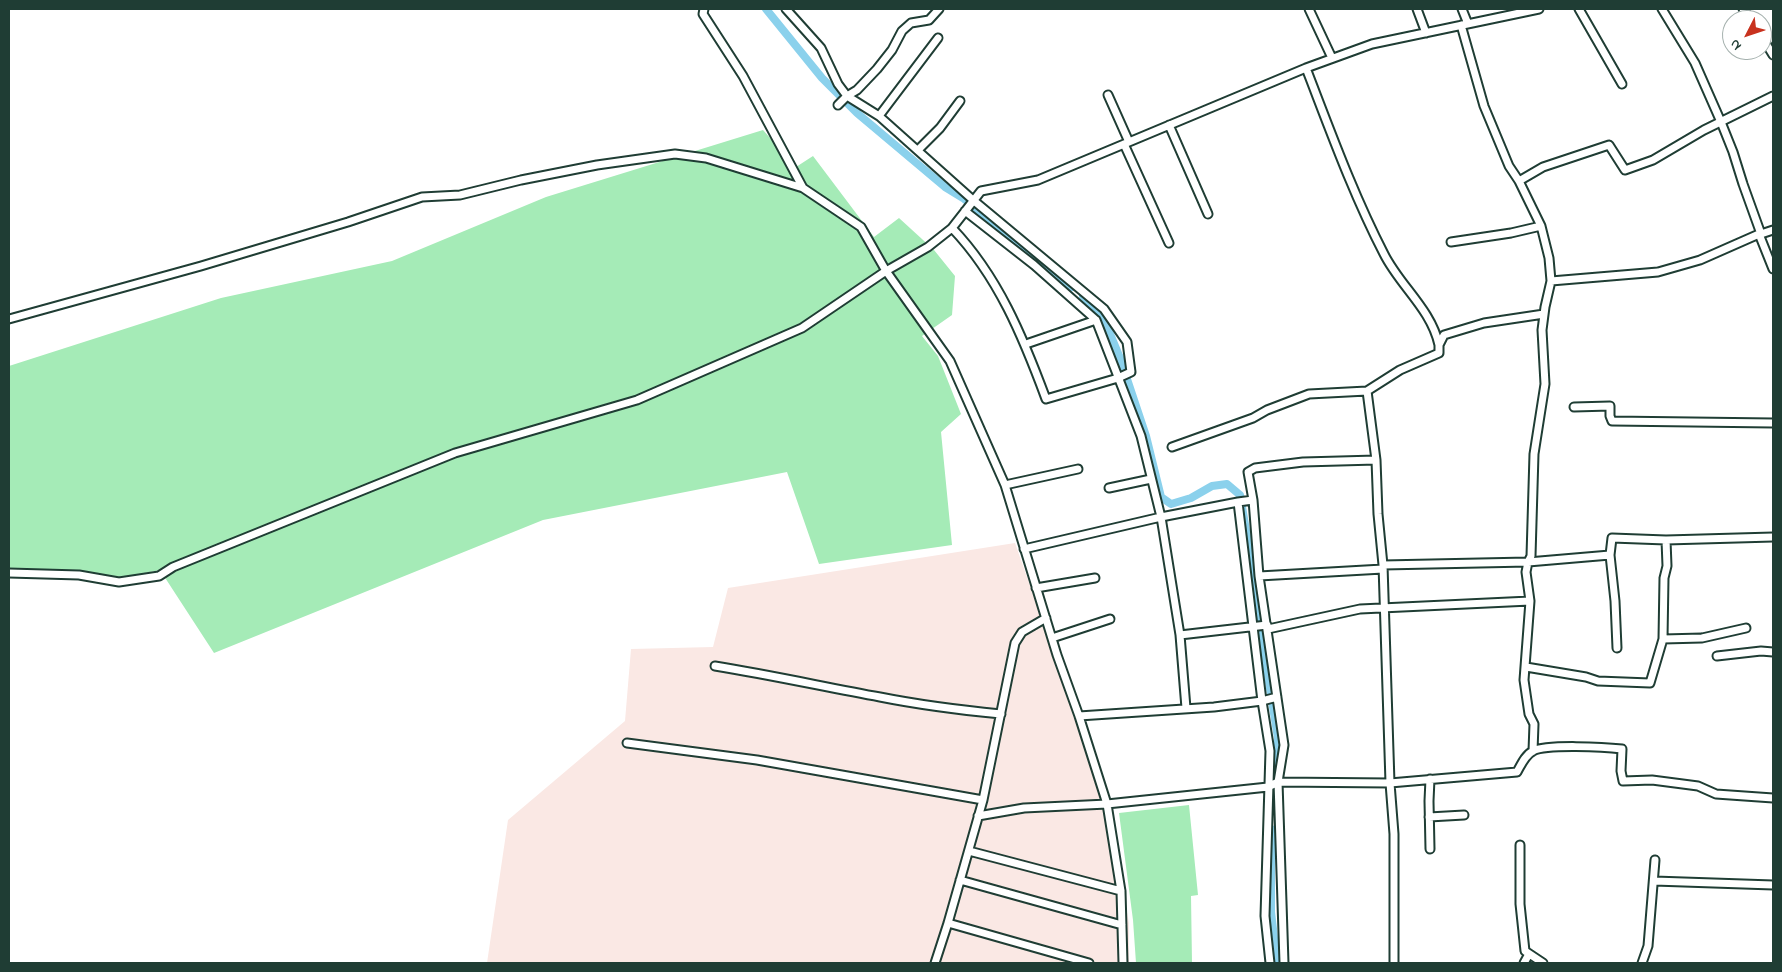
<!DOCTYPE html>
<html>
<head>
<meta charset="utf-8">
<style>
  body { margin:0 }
  #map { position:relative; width:1782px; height:972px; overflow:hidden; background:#fff; font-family:"Indie Flower",sans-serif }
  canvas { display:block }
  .frame { position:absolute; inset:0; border:10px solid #1f3d34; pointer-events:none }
  .north { position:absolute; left:1722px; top:10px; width:50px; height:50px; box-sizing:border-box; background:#fff; border:1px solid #a5b1ae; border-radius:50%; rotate:229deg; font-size:14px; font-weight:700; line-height:20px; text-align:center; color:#1f3d34 }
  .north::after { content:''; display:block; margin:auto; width:18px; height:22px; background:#c8321e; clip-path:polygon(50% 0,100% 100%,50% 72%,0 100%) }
</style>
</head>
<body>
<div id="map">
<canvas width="1782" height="972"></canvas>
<div class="frame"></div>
<div class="north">N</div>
</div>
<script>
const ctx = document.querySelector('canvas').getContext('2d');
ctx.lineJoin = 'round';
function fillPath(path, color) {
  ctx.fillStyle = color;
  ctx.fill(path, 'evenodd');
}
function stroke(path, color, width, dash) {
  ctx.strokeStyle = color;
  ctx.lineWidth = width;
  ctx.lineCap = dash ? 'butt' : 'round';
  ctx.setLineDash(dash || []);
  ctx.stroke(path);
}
fillPath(new Path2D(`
  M1015,543L1107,804L1129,923V963H487L508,820L625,721L631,649L713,647L728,588Z`), '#fae8e4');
fillPath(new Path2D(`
  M763,130L796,167L813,156L874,237L899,218L934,250L955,276L952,315L922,336L938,356L961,414L941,432L952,545L819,564L787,472L543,520L214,653L160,570L126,577L9,574V366L221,298L392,261L546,197Z
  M1189,805L1198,895L1191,896L1192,963H1136L1133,920L1119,813Z`), '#a5ebb7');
stroke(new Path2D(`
  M766,9L822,78L857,113L945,187L963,198L1072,287
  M1083,296L1103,317L1120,358L1146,436L1161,497L1171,504L1191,498L1212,486L1227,484L1240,495L1261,619V633L1278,738L1272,785
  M1271,829V912L1277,963`), '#8bd1ec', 8);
const minor = new Path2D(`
  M704,9L703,14L743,76L803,188L861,227L886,271L950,361L1005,485L1057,655L1079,716L1107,804L1121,891L1123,963
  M786,9L821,48L838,84L847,96L879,116L973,200L1104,309L1127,342L1131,372L1118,378L1046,399C1023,337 998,276 952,228
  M1309,9L1332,58
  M1417,9L1426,33
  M1462,9L1468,24
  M1579,9L1622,84
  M1662,9L1695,63L1721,122L1733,152L1743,184L1761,234H1759L1773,269
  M1743,9L1751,20
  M1461,25L1484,106L1509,166L1519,181L1541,226L1549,258L1551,281L1545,307L1542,330L1545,384L1534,454L1531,556L1528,562L1526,572L1530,601L1524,680L1529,714L1534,724L1533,751
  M1762,37L1773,55
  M1306,68C1330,130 1353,194 1384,254C1400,286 1431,309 1439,345
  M1108,95L1129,142
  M838,105L847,96L857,90L877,69L892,50L902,31L911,23L929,20L939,9
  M879,116L938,38
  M1169,125L1208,214
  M1124,144L1169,243
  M918,150L940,128L960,101
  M1519,181L1543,167L1609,145L1625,170L1653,160L1704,130L1773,96
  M965,211L1034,265L1096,320L1141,436L1161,517L1180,635L1186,708
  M1761,234L1773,230
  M1451,242L1511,233L1541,226
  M1551,281L1658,272L1700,260L1759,234
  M9,319L201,266L348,222L422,197L460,195L521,180L597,165L675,154L706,158L803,188
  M1026,344L1096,320
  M1367,391L1376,460L1378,514L1383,565L1390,783L1394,834V963
  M1574,407L1610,406V416L1612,421L1773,423
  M1172,447L1253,418L1267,410L1309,394L1367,391L1400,370L1439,353V345L1444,335L1484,323L1544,314
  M1005,485L1078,469
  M1109,488L1151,479
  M1238,502L1253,500
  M1024,549L1161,517L1238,502L1262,701L1270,751L1265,916L1270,963
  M1383,565L1528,562L1610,555
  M9,573L79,575L119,582L159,576L173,567L455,453L637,400L802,328L886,271L928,247L952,228L981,191L1038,180L1306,68L1372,44L1539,9
  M1259,576L1383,569
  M1036,588L1095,578
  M1268,629L1360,609L1530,601
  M1180,635L1267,625
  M1052,638L1110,619
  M1663,639L1702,638L1746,628
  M1617,648L1615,601L1610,555L1612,538L1666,540L1773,537
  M1717,656L1761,651L1773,652
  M715,666C771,675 825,687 880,697C920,705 960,710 1001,714
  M1526,667L1586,677L1598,681L1650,683L1663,639L1664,578L1667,566L1666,540
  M1079,716L1214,707L1262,701L1277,697
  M627,743L757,760L983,800
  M978,816L1024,808L1107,804L1268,787L1278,782L1390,783L1517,772C1521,765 1525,755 1533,751C1546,744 1605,747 1622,749L1621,771L1623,781L1652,780L1698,786L1716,794L1773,798
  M1429,817L1464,815
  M1520,845V904L1525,951L1543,963
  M1430,849L1429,801L1430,779
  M969,851L1121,891
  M960,880L1122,925
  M1654,881L1773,885
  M948,923L1089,963
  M935,963L948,923L983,800L1015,643L1022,632L1046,618
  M1284,963L1278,782L1284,745L1259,576L1253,500L1248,472L1255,468L1303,462L1376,460
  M1524,963L1529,954
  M1642,963L1648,946L1655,860`);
stroke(minor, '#1f3d34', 11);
stroke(minor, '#fff', 7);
</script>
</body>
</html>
